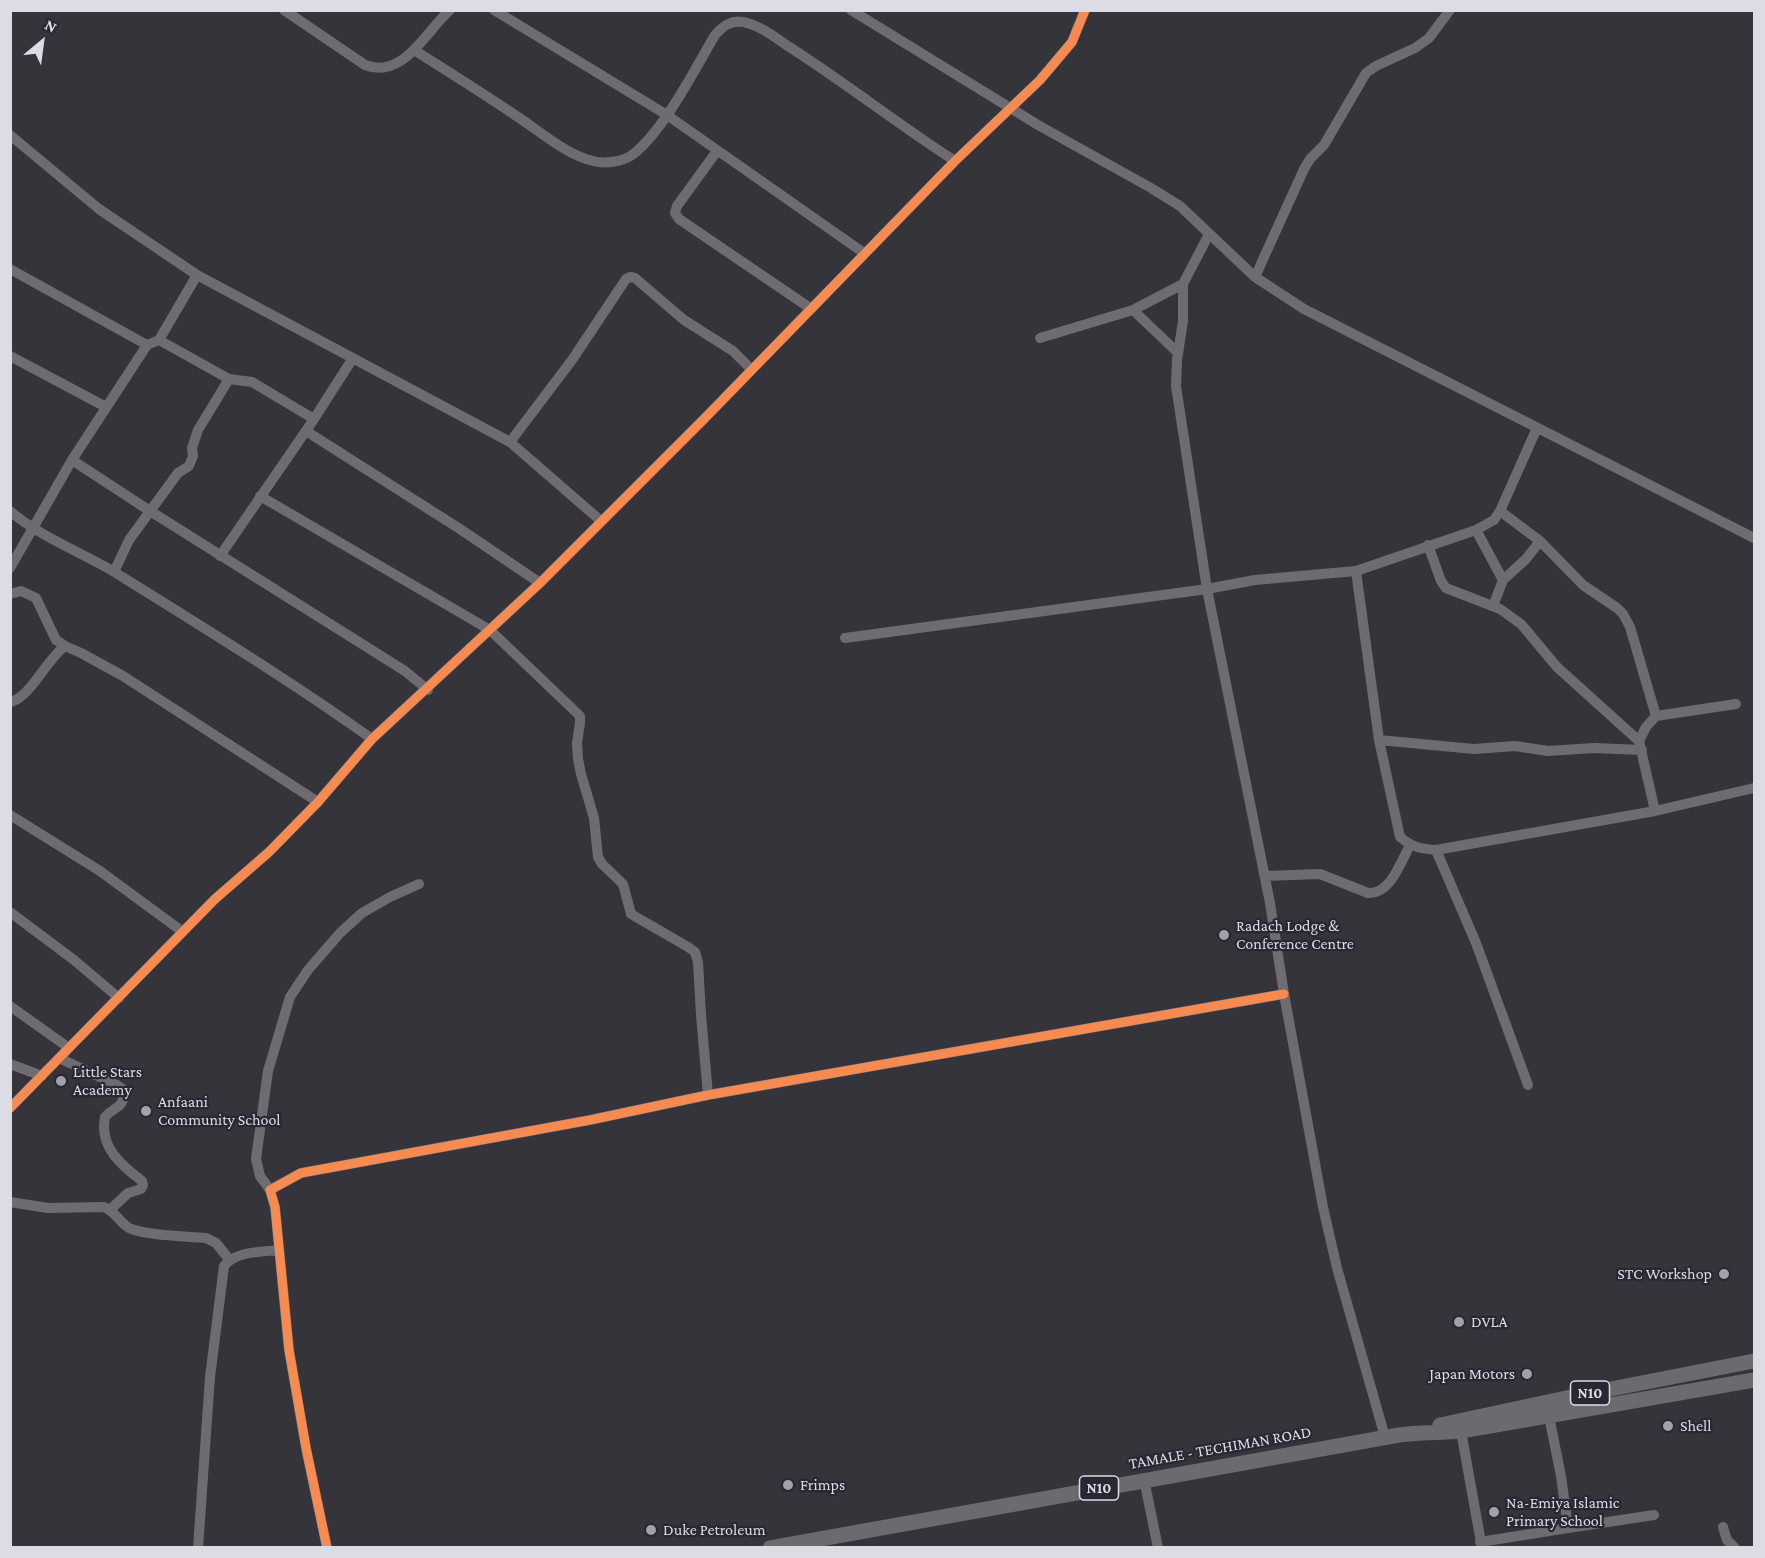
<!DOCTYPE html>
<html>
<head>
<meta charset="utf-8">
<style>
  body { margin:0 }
  #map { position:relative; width:1765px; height:1558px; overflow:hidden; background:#35343b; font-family:"Crimson Pro",serif }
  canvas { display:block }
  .frame { position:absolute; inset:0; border:12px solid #dddce5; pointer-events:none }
  .north { position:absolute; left:12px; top:12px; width:60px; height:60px; -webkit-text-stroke:4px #292734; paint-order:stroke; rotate:29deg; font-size:16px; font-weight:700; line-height:24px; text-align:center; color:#dddce5 }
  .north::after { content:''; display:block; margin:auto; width:21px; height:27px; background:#dddce5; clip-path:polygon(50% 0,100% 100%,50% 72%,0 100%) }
</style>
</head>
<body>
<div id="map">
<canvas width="1765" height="1558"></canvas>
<div class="frame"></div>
<div class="north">N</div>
</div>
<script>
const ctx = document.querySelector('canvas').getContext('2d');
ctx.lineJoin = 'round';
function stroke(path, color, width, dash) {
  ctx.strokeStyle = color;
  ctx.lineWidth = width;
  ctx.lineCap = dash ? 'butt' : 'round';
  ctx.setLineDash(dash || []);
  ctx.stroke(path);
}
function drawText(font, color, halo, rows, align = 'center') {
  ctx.font = font + ' "Crimson Pro",serif';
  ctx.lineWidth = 4.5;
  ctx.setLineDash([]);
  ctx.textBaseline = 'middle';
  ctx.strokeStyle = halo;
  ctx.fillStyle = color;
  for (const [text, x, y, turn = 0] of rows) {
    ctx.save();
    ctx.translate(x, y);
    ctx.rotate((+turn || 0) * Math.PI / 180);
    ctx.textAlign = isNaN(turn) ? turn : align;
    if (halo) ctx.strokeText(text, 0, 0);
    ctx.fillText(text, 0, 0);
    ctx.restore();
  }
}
stroke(new Path2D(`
  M284,10L365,65C403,80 426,31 450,10
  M494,10L667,115L864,253
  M851,10L1038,125L1151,188L1180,206L1255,277L1304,309L1754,538
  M414,50C449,72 484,94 518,117C541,132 565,154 593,161C605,164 622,162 632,155C663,132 695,69 715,35C723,26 731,20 743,22C760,25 777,39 791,48C847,84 899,125 955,161
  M10,135L99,209L197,275L510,442L601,521
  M717,151L677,206L675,213L679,219L810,308
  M1208,236L1183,284V321L1177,360L1176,386L1207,589L1270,903L1284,994L1323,1207L1337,1268L1385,1437
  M10,269L147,345
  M1255,277L1304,169L1310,159L1324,145L1366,73L1376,66L1415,48L1429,38L1450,10
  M1133,310L1177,352
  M1040,338L1133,310L1183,284
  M159,340L229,379L252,382L314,419
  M10,356L106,407
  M306,431L460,529L540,583
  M510,442L572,360L626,279L630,277L635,278L684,320L733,351L751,369
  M72,460L150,511L405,671L428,690
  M260,496L490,630L580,716V723L577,743L578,759L581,774L594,818L598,857L602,864L623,884L631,914L688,947L695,952L698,962L701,1015L708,1095
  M10,511C40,537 83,553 116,573C203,627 289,680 372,739
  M1500,511L1540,541L1583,585L1617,608L1623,614L1630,627L1656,716
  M1476,530L1503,580
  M1428,545L1441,581L1446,588L1500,609L1521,624L1557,667L1639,741
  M220,556L314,419L353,358
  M10,568L72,460L147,345L159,340L197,275
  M1356,571L1379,740L1400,837C1412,847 1421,849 1436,850L1655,811L1754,788
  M114,572L129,540L178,473L189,466L193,456L192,448L198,430L229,379
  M10,594L21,591L36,598L56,640L65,646
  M1493,606L1503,580L1526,559L1540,541
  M845,638L1207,589L1255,580L1356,571L1476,530L1494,520L1500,511L1537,428
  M10,702C30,698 46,660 65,646L81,653L123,676L318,802
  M1379,740L1474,749L1515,746L1548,751L1594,748L1642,750
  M1655,811L1639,741L1646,727L1656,716L1736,704
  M10,815L100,871L183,932
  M1436,850L1476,943L1528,1085
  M1265,876L1320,874L1368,893C1390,895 1401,862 1410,845
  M10,912L74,960L119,998
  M10,1006L69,1048
  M59,1058L117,1085L124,1090C124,1110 115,1105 105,1117C99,1147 121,1165 142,1181L143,1185L141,1189L128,1193L111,1209
  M10,1064L42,1076
  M10,1108L215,899L269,852L318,802L372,739L540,583L704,419L955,161L1040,80L1072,42L1085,10
  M270,1190L260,1176L256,1159L268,1071L290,997L308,970L340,933L362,913L390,897L419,884
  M10,1202L48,1208L104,1207C115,1211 119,1222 129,1228C146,1236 187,1236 206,1238L216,1243L229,1259
  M1461,1431L1482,1548
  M1144,1479L1158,1548
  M1723,1527L1727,1540L1735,1548
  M1568,1528L1654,1515
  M1480,1542L1568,1528L1561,1476L1549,1416
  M198,1548L210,1377L224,1266C236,1251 261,1252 279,1250
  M327,1548L306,1448L289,1350L275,1207L270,1190L301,1173L590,1120L708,1095L1284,994`), '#6e6c70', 10);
stroke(new Path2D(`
  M1440,1425L1580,1395L1754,1361
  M770,1548L1399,1435C1420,1432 1440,1433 1461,1431L1754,1380`), '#6c6a6f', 15);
stroke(new Path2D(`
  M10,1108L215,899L269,852L318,802L372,739L540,583L704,419L955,161L1040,80L1072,42L1085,10
  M327,1548L306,1448L289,1350L275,1207L270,1190L301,1173L590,1120L708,1095L1284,994`), '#f68b52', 9);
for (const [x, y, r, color] of [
  [1224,935,6,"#a2a1aa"],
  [61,1081,6,"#a2a1aa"],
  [146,1111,6,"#a2a1aa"],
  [1724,1274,6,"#a2a1aa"],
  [1459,1322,6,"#a2a1aa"],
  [1527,1374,6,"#a2a1aa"],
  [1668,1426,6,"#a2a1aa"],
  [788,1485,6,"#a2a1aa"],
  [1494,1512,6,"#a2a1aa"],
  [651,1530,6,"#a2a1aa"]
]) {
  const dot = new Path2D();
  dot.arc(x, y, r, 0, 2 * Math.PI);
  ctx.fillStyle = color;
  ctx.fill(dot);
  stroke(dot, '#292734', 2);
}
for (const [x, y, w] of [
  [1590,1393,39],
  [1099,1488,39]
]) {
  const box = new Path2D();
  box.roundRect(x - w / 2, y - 12, w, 24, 4.5);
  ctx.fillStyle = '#292734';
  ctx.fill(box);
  stroke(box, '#dddce5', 1.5);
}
drawText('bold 15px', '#dddce5', null, [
  ["N10",1590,1393],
  ["N10",1099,1488]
]);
drawText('16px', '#dddce5', '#292734', [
  ["Radach Lodge &",1236,926],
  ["Conference Centre",1236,944],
  ["Little Stars",73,1072],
  ["Academy",73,1090],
  ["Anfaani",158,1102],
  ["Community School",158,1120],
  ["STC Workshop",1712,1274,"right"],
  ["DVLA",1471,1322],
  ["Japan Motors",1515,1374,"right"],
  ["Shell",1680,1426],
  ["Frimps",800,1485],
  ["Na-Emiya Islamic",1506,1503],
  ["Primary School",1506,1521],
  ["Duke Petroleum",663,1530]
], 'left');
drawText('16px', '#dddce5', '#292734', [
  ["TAMALE - TECHIMAN ROAD",1220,1448,-10]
]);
</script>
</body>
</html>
